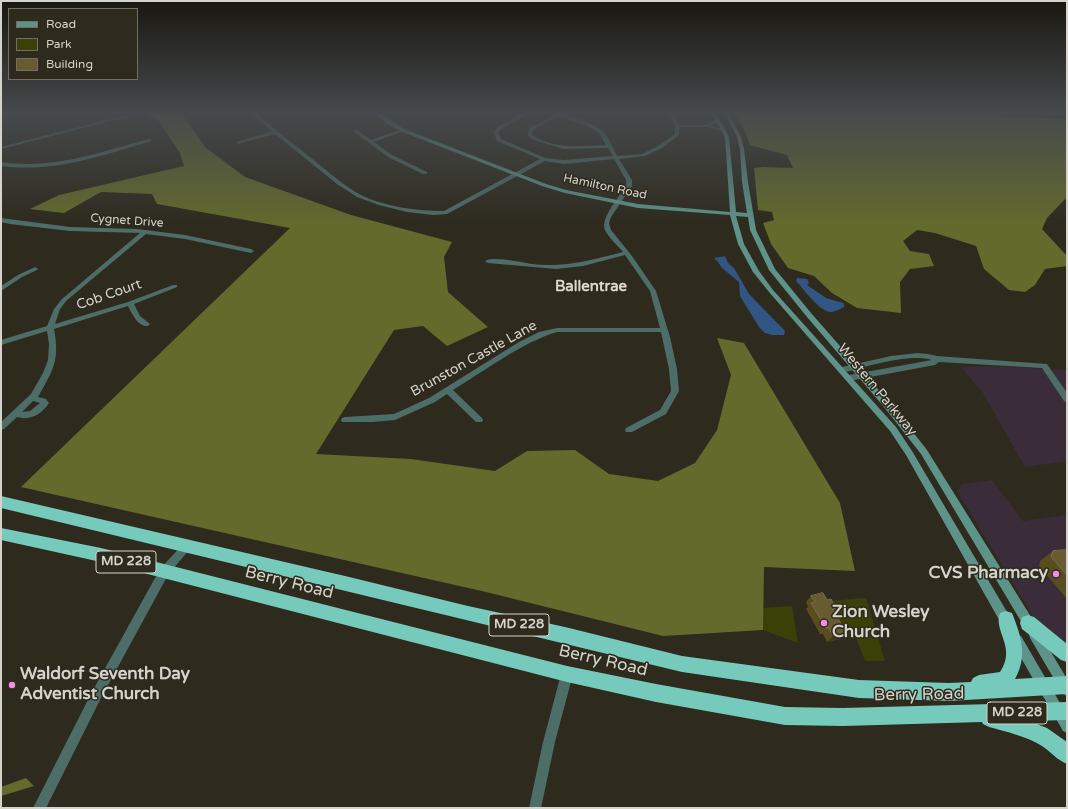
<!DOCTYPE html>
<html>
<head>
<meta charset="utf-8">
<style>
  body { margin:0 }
  #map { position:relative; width:1068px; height:809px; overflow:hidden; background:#2e2a1e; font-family:"Varela Round",sans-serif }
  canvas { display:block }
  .frame { position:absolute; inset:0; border:2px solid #d5d3cb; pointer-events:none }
  .legend { position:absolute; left:8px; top:8px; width:130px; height:72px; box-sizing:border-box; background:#2e2a1e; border:1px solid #716e63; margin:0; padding:5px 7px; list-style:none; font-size:12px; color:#d5d3cb }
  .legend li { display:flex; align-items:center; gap:8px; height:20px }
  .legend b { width:20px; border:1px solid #716e63 }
</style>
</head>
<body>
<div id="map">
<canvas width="1068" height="809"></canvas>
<div class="frame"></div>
<ul class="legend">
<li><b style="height:5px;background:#5e938a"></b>Road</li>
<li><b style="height:11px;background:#3b4007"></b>Park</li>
<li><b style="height:11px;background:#675b31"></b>Building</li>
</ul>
</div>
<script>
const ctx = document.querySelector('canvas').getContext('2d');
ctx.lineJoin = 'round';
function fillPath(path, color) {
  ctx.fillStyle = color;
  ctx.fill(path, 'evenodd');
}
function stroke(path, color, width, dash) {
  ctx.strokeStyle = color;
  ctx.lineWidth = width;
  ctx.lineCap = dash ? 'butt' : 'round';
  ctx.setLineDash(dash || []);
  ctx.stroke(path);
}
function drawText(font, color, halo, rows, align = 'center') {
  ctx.font = font + ' "Varela Round",sans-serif';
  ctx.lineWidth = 3;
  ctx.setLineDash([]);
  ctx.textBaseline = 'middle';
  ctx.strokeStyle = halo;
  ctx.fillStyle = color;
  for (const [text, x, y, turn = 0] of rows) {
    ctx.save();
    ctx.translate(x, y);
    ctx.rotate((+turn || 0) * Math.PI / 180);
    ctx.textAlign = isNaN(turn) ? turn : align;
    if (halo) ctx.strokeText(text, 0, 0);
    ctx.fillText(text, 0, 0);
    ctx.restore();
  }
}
fillPath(new Path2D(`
  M992,366L1067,370V461L1025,467L983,393L961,367Z
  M992,480L1023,521L1067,515V649L1039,626L957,491L962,484Z`), '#3b2c39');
fillPath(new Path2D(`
  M866,598L885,661H865L856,638L847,637L827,601Z
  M792,606L798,643L763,630V608Z`), '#3b4007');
fillPath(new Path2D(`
  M139,112L183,115L205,147L245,177L351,215L452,242L444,257L448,292L488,327L447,346L423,326L394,330L316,454L411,459L495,471L527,451L575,450L609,474L658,481L695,463L717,430L731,375L717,338L744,343L840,503L855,571L764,567L763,630L663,636L486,592L21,487L290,228L157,204L152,194L101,192L64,213L30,209L59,195L184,166L180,153L158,120Z
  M734,112H923L1067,119V197L1047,218L1042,229L1067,256V266L1045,269L1035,285L1025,292L1009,290L984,269L976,246L935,233L917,230L903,241L910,251L929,254L934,266L910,269L900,282L901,313L857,308L832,293L814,276L788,268L771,244L763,223L774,220L772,212L758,210L754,168L764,167L793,168L787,155L750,145L743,127Z
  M26,778L34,786L1,796V787Z`), '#636a2c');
fillPath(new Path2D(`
  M725,256L728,263L734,268L749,294L785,331L784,335H772L765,333L759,327L740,296L739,282L722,268L718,262L714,258Z
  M797,278L807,279L809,283L807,285L826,298L843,303L844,305V307C840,309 836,311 832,312C820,313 804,289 796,281Z`), '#325683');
fillPath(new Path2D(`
  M137,112H146L1,149V147Z
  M249,112H254C275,129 296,146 316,162C330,173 344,186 361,195C385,207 417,211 444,211L540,159L497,141L494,133L497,127L526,112H532L501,129L498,133L501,139L545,158L564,160L613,156L608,148L563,149L534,140L528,136L529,128L555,115L549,112C561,112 595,123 603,131C609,138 613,148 617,156L642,154L658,146L675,134V126L669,112H673L679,125H706L715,120H719V122L711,126L725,130V132L707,127H679V135L662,148L645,156L619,159L632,180V186L611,217L609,223L611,230L632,256L656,291L670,337L677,369L679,391L666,414L632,432H626L625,430L626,428L660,410L671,391L669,369L661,332H557C523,342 484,371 453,390L482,418L483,420L482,422H476L447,394L435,402L395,420L373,422H342L341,420L342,418L345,417L394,414L429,398L519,342L539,332L557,328H660L650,291L625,255L583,266L556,269L488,263L485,261C492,256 521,262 531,264C563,268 592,260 623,252C617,245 609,238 605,230C600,218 620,196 626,186V180L614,159L564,164L545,161L447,214L433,215L407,212L379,205L357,197L337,184L275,134L237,144V142L272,131ZM559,116L585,125L599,133L606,145C580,146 555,150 532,135L533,130Z
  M402,129L404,130V131L374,142L392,155L427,172V174H423L388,157L353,131L357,130L371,140Z
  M149,139H151V141C101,156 54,173 1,166V162C55,170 98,152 149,139Z
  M1,218L70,227L137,229L185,235L251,249L254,251L251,253L185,239L146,234L66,301L60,309L55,324L128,302L173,285H177V287L134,304L140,316L150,324L148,326C138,327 132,314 128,306L54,329C60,361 53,370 38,397L46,399L49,403C42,414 30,421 17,417L4,429L1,430V422L31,394L43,373L48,360L49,344L47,331L1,345V340L47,326L54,309L62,299L140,233L70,231L10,224L1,222ZM33,401L40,403L30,411L22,412Z
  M35,267L38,269L37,270L22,277L1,291V286L18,275Z
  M917,353L928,354L937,356L1047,364L1067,393V402L1064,401L1042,368L939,362L935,365L849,381L845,378L849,375L932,360C908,353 866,367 842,373L838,370L842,367L891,356Z
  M186,543L189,544L191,547L189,550L168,575L101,698L46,808H33L93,690L160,569L183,544Z
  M567,668L571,670L573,674L555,742L541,808H529L543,742L561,674L563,670Z`), '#4d6d68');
fillPath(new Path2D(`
  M373,112C381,112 395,124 404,129L546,184L566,190L638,204L730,212L725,137L711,112H715L729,137L736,212L747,213L742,182L740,149L737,137L724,112H728L741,137L744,149L748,182L756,230L775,269L811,313L890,403L927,450L1033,620L1034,624L1033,628L1029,629L1025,628L921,454L884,407L807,317L769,270L750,230L748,217L736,216L744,244L759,271L773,290L896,427L912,451L1010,617L1011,621L1010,625L1006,626L1002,625L906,455L890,431L769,292L753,272L738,244L730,215L638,208L565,193L542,186L400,131L386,123Z
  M1034,629L1038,630L1067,679V696L1063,694L1030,638L1029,634L1030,630Z
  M1017,635L1021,636L1067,715V733L1063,731L1013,644L1012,640L1013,636Z`), '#5e938a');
fillPath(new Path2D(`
  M1,496L345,576L468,606L565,627L682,656L859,680L949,683L971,682L973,678L979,675L1000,672C1017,647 993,632 1000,613L1006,611L1012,613C1021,636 1028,656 1015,679L1067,676V694L949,701L859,698L682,672L1,508Z
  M1,528L101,548L567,666L656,684L785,707L843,708L1067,702V720L1029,721L1047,728L1067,742V764C1057,760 1051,752 1042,746C1026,736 1007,732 989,727L983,724L982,722L843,726L785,725L656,702L567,682L101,562L1,540Z
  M1028,615L1034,617L1067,644V662L1061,660L1022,629L1020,623L1022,617Z`), '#76cabc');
fillPath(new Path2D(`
  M1067,550V599L1039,566L1040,561L1053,551Z
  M811,596L834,611L840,639L827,642L823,634H820L806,609L808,607L806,602Z`), '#594c1e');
fillPath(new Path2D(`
  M846,633L840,639L827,642L833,636Z`), '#423816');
const building = new Path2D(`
  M1067,550V575L1051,557L1053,551Z
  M823,593L827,600L831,599L836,609H833L846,633L833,636L829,628H826L811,603L815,602L811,596Z`);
fillPath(building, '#675b31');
stroke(building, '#786e49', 1);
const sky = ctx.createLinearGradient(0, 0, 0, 226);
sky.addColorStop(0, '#191710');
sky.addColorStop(0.5, '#464a4c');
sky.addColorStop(1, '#464a4c00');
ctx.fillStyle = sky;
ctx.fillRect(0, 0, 1068, 226);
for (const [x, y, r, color] of [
  [1056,574,4,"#f888ea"],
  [824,623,4,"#f888ea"],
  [12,685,4,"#f888ea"]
]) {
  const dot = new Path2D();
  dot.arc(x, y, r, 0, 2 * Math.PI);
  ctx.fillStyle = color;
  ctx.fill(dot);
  stroke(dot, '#2e2a1e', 1.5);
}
drawText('12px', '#d5d3cb', '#2e2a1e', [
  ["Hamilton Road",605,187,12],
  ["Cygnet Drive",127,221,4]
]);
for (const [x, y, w] of [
  [126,562,60],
  [519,625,60],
  [1017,713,60]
]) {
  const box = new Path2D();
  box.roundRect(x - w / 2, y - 11, w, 22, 3);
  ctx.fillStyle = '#2e2a1e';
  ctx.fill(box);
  stroke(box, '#d5d3cb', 1);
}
drawText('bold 13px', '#d5d3cb', null, [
  ["MD 228",126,562],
  ["MD 228",519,625],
  ["MD 228",1017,713]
]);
drawText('14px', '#d5d3cb', '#2e2a1e', [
  ["Cob Court",109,295,-19],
  ["Brunston Castle Lane",474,359,-29],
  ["Western Parkway",877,390,50]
]);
drawText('bold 15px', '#ded9c9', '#2e2a1e', [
  ["Ballentrae",591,287]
]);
drawText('bold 17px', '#d5d3cb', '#2e2a1e', [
  ["CVS Pharmacy",1048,574,"right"],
  ["Zion Wesley",832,613],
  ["Church",832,633],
  ["Waldorf Seventh Day",20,675],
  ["Adventist Church",20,695]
], 'left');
drawText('17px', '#d5d3cb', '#2e2a1e', [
  ["Berry Road",289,583,14],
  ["Berry Road",603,661,13],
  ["Berry Road",919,695,-1]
]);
</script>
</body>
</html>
